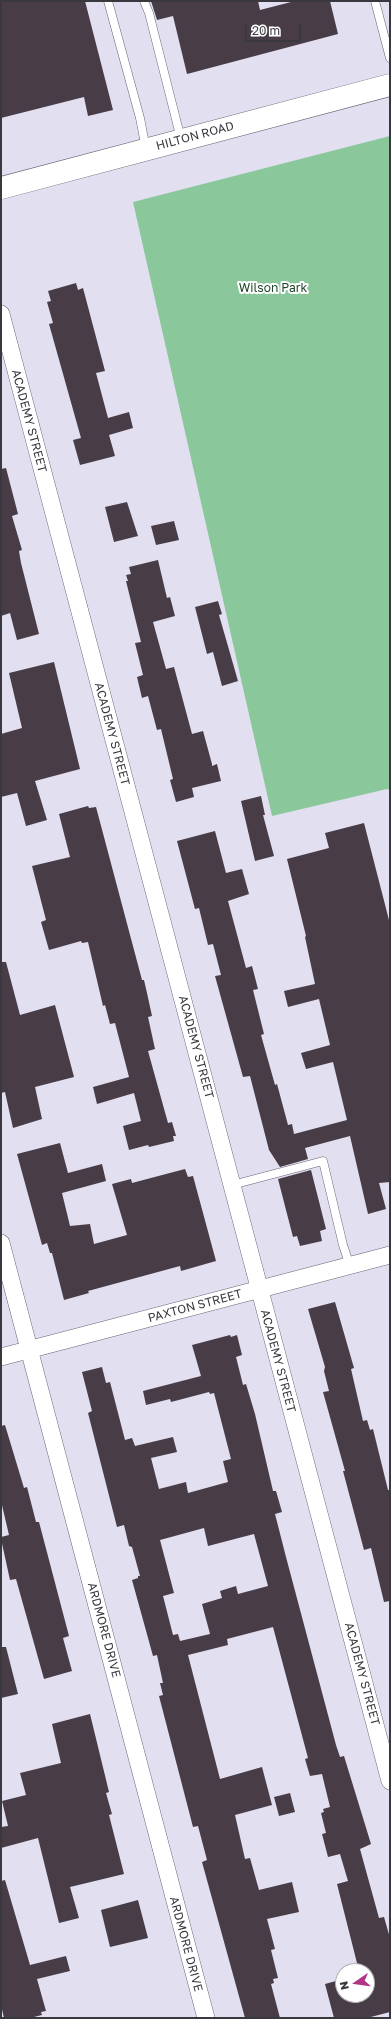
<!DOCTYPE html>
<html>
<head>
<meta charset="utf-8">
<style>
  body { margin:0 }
  #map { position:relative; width:391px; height:2019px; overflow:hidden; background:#e1dff0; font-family:"Golos Text",sans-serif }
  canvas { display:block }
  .frame { position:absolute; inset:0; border:2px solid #39383f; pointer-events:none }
  .north { position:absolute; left:335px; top:1963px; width:40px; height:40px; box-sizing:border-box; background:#fff; border:1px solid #b0afb2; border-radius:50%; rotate:257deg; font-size:11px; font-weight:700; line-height:16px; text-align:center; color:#39383f }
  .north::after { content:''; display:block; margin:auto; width:14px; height:18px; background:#b13586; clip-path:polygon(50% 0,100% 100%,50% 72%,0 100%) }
  .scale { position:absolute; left:245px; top:24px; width:56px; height:18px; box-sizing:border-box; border:2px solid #39383f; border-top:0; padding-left:5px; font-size:12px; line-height:14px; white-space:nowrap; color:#39383f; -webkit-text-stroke:3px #fff; paint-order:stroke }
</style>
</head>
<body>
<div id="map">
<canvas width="391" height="2019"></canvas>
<div class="frame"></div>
<div class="north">N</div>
<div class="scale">20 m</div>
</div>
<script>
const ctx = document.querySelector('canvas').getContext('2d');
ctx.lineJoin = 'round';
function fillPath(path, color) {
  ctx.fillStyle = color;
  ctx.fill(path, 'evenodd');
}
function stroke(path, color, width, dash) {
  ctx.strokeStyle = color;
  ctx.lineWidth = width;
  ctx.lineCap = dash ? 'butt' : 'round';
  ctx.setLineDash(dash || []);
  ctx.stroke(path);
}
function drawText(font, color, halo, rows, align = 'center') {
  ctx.font = font + ' "Golos Text",sans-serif';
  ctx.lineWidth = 4;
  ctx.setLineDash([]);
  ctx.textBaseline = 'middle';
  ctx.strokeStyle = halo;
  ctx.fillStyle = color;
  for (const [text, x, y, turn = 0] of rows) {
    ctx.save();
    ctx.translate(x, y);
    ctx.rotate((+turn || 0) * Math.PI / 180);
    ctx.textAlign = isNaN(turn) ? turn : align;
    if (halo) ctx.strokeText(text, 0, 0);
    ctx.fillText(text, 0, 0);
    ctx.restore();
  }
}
fillPath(new Path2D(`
  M390,136V790L387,789L272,816L133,202Z`), '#8ac89b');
fillPath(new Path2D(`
  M1,1H85L113,110L88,116L84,97L1,118Z
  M151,1H258L260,10L295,1H330L338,34L187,74L173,16L157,20Z
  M76,283L78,290L83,288L105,371L96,373L108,418L129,412L133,428L109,435L115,456L80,465L73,440L81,438L49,324L53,323L47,302L51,301L48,291Z
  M6,468L18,514L12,516L22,550L19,551L21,563L39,634L17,640L10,613L1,616V469Z
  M127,502L138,536L114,542L105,507Z
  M174,521L179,540L156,545L151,526Z
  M158,560L167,598L170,597L175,616L153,622L166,669L174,667L192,734L203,731L212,764V766L217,764L221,781L192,788L194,797L176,802L170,780L173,779L161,729L157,730L148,696L142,698L137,677L143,675L135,643L141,642L126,581H128L126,575L131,574L129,567Z
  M218,601L222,614L219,615L238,681L222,686L213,652L207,654L195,607Z
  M54,662L80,769L35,781L47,820L26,826L17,793L1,797V734L22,728L9,673Z
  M261,796L265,815H263L274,856L255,861L241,801Z
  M88,806L89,808L96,807L142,980H144L147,993L152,1016L148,1017L155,1049L148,1051L168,1123L172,1122L176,1136H173L174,1141L149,1147L148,1145L129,1150L123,1126L141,1121L134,1093L97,1104L93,1087L129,1077L115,1023L110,1024L105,1005L103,1006L88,942L82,943L81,941L49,950L41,922L46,920L32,866L70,857L59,814Z
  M364,823L390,924V1182L379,1183L386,1209L368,1214L350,1136L305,1148L308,1159L280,1167L269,1150L250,1076L243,1077L215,976L221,975L213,944L208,945L199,908L195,909L177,841L215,831L226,873L242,869L249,894L228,901L246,968L252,966L258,989L253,990L264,1034L261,1035L275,1085L277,1084L288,1125L292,1124L294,1134L347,1120L333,1062L306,1069L301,1053L330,1045L319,999L288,1007L284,991L315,984L305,937L306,936L287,859L329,848L325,833Z
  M1,962H6L20,1015L55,1005L74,1077L35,1087L42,1119L13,1128L5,1092L1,1093Z
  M60,1143L68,1173L102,1164L106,1181L62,1193L70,1226L90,1224L94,1244L127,1235L112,1184L131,1179L132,1183L185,1169L188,1177L193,1176L216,1261L181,1271L180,1266L88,1291L89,1293L64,1300L52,1253H50L47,1243L42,1245L17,1154Z
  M311,1170L326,1229L320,1231L322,1241L300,1246L297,1236L293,1237L278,1179Z
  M335,1302L354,1368L351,1369L363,1421L367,1420L370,1430L373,1429L388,1490H390V1601L384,1602L371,1548L364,1550L343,1471H345L323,1392L329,1391L324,1371L325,1367L308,1309Z
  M230,1335L231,1337L237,1335L242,1355L236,1357L243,1385L246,1384L255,1414L273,1491H276L282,1512L275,1514L286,1557L336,1745L340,1757L344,1756L371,1844L360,1849L379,1918L384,1917L390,1938V2012L367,2018H334L325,1984L343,1979V1995H367V1971H359L337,1884L348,1881L340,1854L328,1857L322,1834L326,1833L321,1813L324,1812L323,1809L330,1807L322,1774L310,1776L305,1759L308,1758L273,1627L227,1639L228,1645L188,1655L220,1779L262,1767L272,1805L235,1815L245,1859L250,1858L259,1890L292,1882L299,1912L267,1919L275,1949L271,1950L278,1978L273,1979L274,1983L271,1984L280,2018H245L202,1862L207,1860L198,1826L193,1827L159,1696L163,1695L160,1683H163L157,1655L153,1656L132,1580L138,1578V1576H140L132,1547L129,1546L124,1525L117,1527L88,1413L92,1411L82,1372L102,1367L106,1383L110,1382L125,1440L132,1438L135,1446L173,1437L177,1452L151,1458L159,1489L186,1482L188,1493L228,1482L223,1461L231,1459L214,1393L210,1394L209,1392L171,1402L170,1399L146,1405L143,1391L201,1376L192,1345ZM204,1528L208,1546L254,1534L268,1586L238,1594L236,1586L220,1591L222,1598L202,1604L210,1634L180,1641L178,1634L173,1635L163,1596L174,1593L160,1540Z
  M5,1425L24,1488L27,1487L36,1522H39L69,1636L63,1638L72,1671L44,1679L16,1579L10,1580L1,1539V1537L9,1535L1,1501V1426Z
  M1,1647H6L18,1694L1,1698Z
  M90,1714L109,1792L106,1793L112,1814L109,1815L124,1874L70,1887L79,1918L59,1923L38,1838L1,1848V1827L8,1826L2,1801L26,1795L20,1773L61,1763L52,1724Z
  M290,1793L295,1812L279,1816L274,1797Z
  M5,1880L30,1965L66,1956L70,1971L37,1979L46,2011L41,2012L42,2015L30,2018H4L1,2005V1881Z
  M138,1900L148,1938L110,1947L101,1910Z`), '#483c47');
const lane = new Path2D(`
  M108,1L140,118L146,149
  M144,1L149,13L181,139
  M375,1L390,58
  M232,1185L323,1161L343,1245L350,1266`);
const street = new Path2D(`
  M1,314L390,1781
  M1,1243L206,2018
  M1,1357L390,1255`);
const secondary = new Path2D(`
  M1,188L390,85`);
stroke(lane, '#676574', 9);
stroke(street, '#676574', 18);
stroke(secondary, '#676574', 23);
stroke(lane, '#fff', 8);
stroke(street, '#fff', 17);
stroke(secondary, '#fff', 22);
drawText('12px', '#39383f', '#fff', [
  ["HILTON ROAD",195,136,-15],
  ["ACADEMY STREET",29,421,75],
  ["ACADEMY STREET",112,734,75],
  ["ACADEMY STREET",196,1047,75],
  ["PAXTON STREET",195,1306,-15],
  ["ACADEMY STREET",278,1361,75],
  ["ARDMORE DRIVE",104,1630,75],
  ["ACADEMY STREET",362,1674,75],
  ["ARDMORE DRIVE",186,1944,75]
]);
drawText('12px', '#1f462c', '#fff', [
  ["Wilson Park",273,288]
]);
</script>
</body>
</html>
